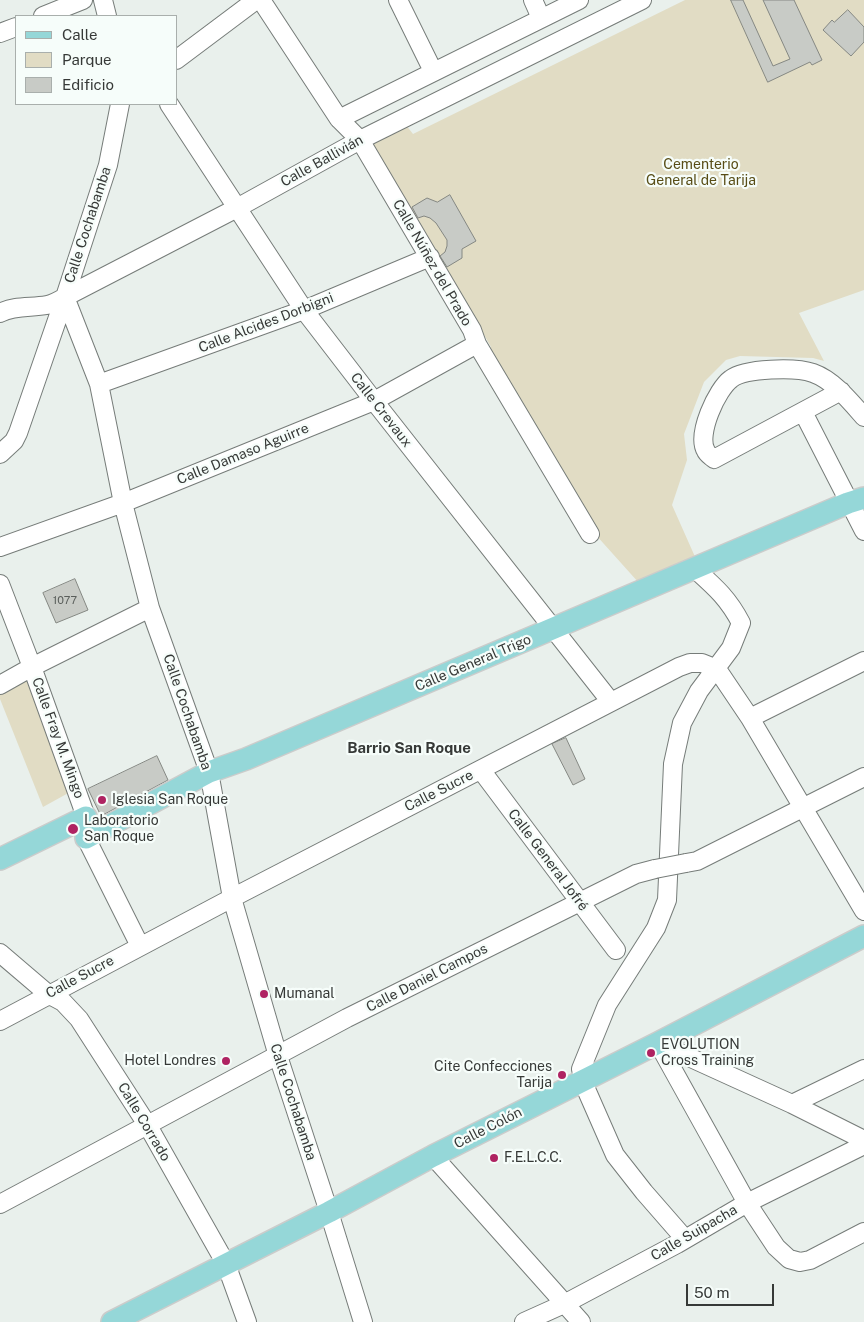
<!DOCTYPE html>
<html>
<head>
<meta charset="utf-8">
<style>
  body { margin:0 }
  #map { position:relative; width:864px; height:1322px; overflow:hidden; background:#e9f0ec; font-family:"Public Sans",sans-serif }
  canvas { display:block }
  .legend { position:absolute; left:15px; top:15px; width:162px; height:90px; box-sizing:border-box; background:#f6fdfa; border:1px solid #a9afac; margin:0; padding:6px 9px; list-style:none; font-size:15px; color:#363937 }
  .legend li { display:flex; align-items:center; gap:10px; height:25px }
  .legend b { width:25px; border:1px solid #a9afac }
  .scale { position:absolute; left:686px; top:1284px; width:88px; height:22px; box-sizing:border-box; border:2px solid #363937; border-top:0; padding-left:6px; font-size:15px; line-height:18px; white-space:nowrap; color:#363937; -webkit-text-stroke:4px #f6fdfa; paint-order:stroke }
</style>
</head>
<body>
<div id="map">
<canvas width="864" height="1322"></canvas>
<ul class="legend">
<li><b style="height:6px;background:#95d7d8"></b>Calle</li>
<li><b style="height:14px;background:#e1dcc4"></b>Parque</li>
<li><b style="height:14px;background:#c8cbc6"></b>Edificio</li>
</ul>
<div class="scale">50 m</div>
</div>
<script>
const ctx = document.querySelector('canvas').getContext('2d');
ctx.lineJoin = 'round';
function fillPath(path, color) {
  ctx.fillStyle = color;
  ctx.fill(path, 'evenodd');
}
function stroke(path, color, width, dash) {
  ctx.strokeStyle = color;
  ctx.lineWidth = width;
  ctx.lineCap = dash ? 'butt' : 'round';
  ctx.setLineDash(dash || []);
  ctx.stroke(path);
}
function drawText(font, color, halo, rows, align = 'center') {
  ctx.font = font + ' "Public Sans",sans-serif';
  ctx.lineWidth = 4.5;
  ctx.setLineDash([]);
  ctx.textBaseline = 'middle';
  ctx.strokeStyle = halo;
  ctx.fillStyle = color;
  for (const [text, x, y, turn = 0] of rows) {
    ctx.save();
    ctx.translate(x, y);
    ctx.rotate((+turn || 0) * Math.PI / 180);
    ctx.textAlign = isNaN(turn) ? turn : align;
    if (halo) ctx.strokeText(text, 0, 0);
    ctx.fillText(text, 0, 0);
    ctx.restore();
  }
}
fillPath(new Path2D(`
  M685,0H864V290L799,313L824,361L813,358L740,356L726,360L704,382L684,434L687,460L672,505L696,559L639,583L595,534L486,351L491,347L411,208L371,144L406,125L413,134Z
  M32,676L72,791L43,807L0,699V689Z`), '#e1dcc4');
const building = new Path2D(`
  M731,0H743L773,66L790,59L763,0H794L822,60L812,65L810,62L768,82Z
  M848,10L864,27V42L851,56L823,30L832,20L834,22Z
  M450,195L476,241L462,249V258L447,267L440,256L445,252L447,246V240L436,223L430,218L424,216L418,218L412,207L427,198L437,202Z
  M75,579L88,610L56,623L43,593Z
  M566,738L585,779L573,785L552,744Z
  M157,756L168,780L101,816L88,789Z`);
fillPath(building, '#c8cbc6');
stroke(building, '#858883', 1);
const minor = new Path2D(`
  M103,0L107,16
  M261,0L339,119L360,140L472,330L477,344L590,534
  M398,0L433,71
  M533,0L541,18
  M43,16L83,0
  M0,33L16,27
  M176,60L256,0
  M169,104L304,310L374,401L611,702
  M339,119L579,0
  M65,297L99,384L123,503L150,608L209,772L232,898L278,1056L329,1212L363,1322
  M0,313C15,305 31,308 47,305C53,304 60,300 65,297L237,208L360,140L642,0
  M99,384L304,310L430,257
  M841,391L714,459C712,457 707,454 706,451C696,435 717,389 731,379C745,368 796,367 813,373C833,380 850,401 864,417
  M803,412L864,531
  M0,454L14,441L18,433L65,297L108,165L120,104
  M0,547L123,503L374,401L477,344
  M0,584L32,667L86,817
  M0,685L32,667L150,608
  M750,718L864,661
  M481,770L616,950
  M86,838L140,946
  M686,863L697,861L864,777
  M0,953L48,994L63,1002L79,1019L148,1126L226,1264L247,1322
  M0,1021L232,898L679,667L690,663H702L717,669L750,718L864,911
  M658,1043L747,1203L776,1247L789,1259L800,1262L810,1260L864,1232
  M658,1043L792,1104L864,1140
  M792,1104L864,1069
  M433,1156L581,1322
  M0,1204L347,1018L636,874L655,869
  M685,1239L644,1192L615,1155L586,1089L581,1069L607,1005L656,928L667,900L673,764L682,723L699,691L731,648L741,623C728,598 715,587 695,569
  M524,1322L564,1304L677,1244L747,1203L864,1145`);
const major = new Path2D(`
  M0,859L86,817V838L209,772L246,759L848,503L864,498
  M112,1322L329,1212L433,1156L658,1043L864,936`);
stroke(minor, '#767c79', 20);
stroke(major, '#cbcccb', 24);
stroke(minor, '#fff', 18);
stroke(major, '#95d7d8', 21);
const minorBridge = new Path2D(`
  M655,869L686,863`);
stroke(minorBridge, '#767c79', 20, []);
stroke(minorBridge, '#fff', 18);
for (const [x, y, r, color] of [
  [102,800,5,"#af2362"],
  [73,829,6,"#af2362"],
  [264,994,5,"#af2362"],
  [651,1053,5,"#af2362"],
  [226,1061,5,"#af2362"],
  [562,1075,5,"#af2362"],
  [494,1158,5,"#af2362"]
]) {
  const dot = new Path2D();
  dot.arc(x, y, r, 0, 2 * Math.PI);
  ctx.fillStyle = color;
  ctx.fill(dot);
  stroke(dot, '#f6fdfa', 2);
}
drawText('11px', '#5a5e5b', null, [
  ["1077",65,601]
]);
drawText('14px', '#363937', '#f6fdfa', [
  ["Calle Ballivián",322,161,-29],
  ["Calle Cochabamba",88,225,-72],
  ["Calle Núñez del Prado",432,263,60],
  ["Calle Alcides Dorbigni",266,323,-21],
  ["Calle Crevaux",381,410,52],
  ["Calle Damaso Aguirre",243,454,-22],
  ["Calle General Trigo",473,663,-23],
  ["Calle Cochabamba",187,712,71],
  ["Calle Fray M. Mingo",58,738,70],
  ["Calle Sucre",439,791,-27],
  ["Calle General Jofré",548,860,53],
  ["Calle Sucre",80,977,-28],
  ["Calle Daniel Campos",427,978,-27],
  ["Calle Cochabamba",293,1102,72],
  ["Calle Corrado",144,1122,59],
  ["Calle Colón",488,1128,-27],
  ["Calle Suipacha",694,1233,-30]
]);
drawText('14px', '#584d16', '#f6fdfa', [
  ["Cementerio",701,165],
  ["General de Tarija",701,181]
]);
drawText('14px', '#363937', '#f6fdfa', [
  ["Iglesia San Roque",112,800],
  ["Laboratorio",84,821],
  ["San Roque",84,837],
  ["Mumanal",274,994],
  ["EVOLUTION",661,1045],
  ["Cross Training",661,1061],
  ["Hotel Londres",216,1061,"right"],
  ["Cite Confecciones",552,1067,"right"],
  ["Tarija",552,1083,"right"],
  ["F.E.L.C.C.",504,1158]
], 'left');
drawText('bold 15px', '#363937', '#f6fdfa', [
  ["Barrio San Roque",409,748]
]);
</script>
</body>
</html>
